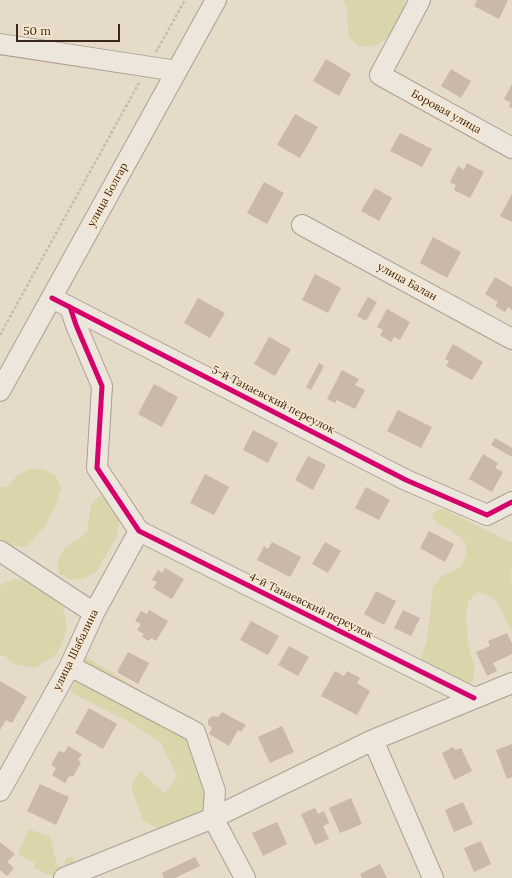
<!DOCTYPE html>
<html>
<head>
<meta charset="utf-8">
<style>
  body { margin:0 }
  #map { position:relative; width:512px; height:878px; overflow:hidden; background:#e6dac9; font-family:Lora,serif }
  canvas { display:block }
  .scale { position:absolute; left:16px; top:24px; width:104px; height:18px; box-sizing:border-box; border:2px solid #3a271b; border-top:0; padding-left:5px; font-size:12px; line-height:14px; white-space:nowrap; color:#3a271b; -webkit-text-stroke:3px #f9e8cd; paint-order:stroke }
</style>
</head>
<body>
<div id="map">
<canvas width="512" height="878"></canvas>
<div class="scale">50 m</div>
</div>
<script>
const ctx = document.querySelector('canvas').getContext('2d');
ctx.lineJoin = 'round';
function fillPath(path, color) {
  ctx.fillStyle = color;
  ctx.fill(path, 'evenodd');
}
function stroke(path, color, width, dash) {
  ctx.strokeStyle = color;
  ctx.lineWidth = width;
  ctx.lineCap = dash ? 'butt' : 'round';
  ctx.setLineDash(dash || []);
  ctx.stroke(path);
}
function drawText(font, color, halo, rows, align = 'center') {
  ctx.font = font + ' Lora,serif';
  ctx.lineWidth = 3;
  ctx.setLineDash([]);
  ctx.textBaseline = 'middle';
  ctx.strokeStyle = halo;
  ctx.fillStyle = color;
  for (const [text, x, y, turn = 0] of rows) {
    ctx.save();
    ctx.translate(x, y);
    ctx.rotate((+turn || 0) * Math.PI / 180);
    ctx.textAlign = isNaN(turn) ? turn : align;
    if (halo) ctx.strokeText(text, 0, 0);
    ctx.fillText(text, 0, 0);
    ctx.restore();
  }
}
fillPath(new Path2D(`
  M343,0H406C401,17 389,49 366,46C363,46 359,46 357,45C354,42 351,38 348,35L347,9Z
  M29,469H43L55,475L61,488L57,502L45,526L26,547L13,546L0,540V488L8,486L17,476Z
  M100,495L116,508L119,521L117,535L97,571L85,578L71,580L59,574L58,560L65,548L87,532L91,505Z
  M443,509L512,543V569L510,577L512,585V631C504,620 502,603 490,596C486,594 481,593 478,592L468,601L466,615L468,643L475,669L472,682L466,686L420,661L427,641L433,587L442,576L461,567C462,563 465,559 466,555C470,532 442,531 432,517L436,510Z
  M14,579L32,580L62,601L67,627L61,646L55,656L43,662L36,668L14,664L5,656H0V585Z
  M82,654L157,701L191,735L210,820L174,836L143,821L131,787L140,771L165,794L177,776L160,742L127,721L71,692Z
  M29,829L50,837L57,865L63,867L67,857L74,858L75,869L56,878L34,868L35,862L29,861L18,854Z`), '#dad5aa');
fillPath(new Path2D(`
  M477,0H508L499,19L474,6Z
  M326,59L351,74L339,96L313,81Z
  M451,69L471,81L461,98L441,86Z
  M512,84V108L509,106L511,103L504,99Z
  M295,114L318,127L300,158L277,145Z
  M400,133L432,149L422,167L390,151Z
  M467,163L484,172L470,198L454,190L456,185L450,182L458,166L464,170Z
  M264,182L284,193L267,224L247,213Z
  M375,188L392,198L379,221L361,211Z
  M512,194V222L500,216Z
  M433,237L461,252L447,278L420,263Z
  M315,274L341,288L328,313L302,300Z
  M495,277L512,287V310L508,307L505,312L495,306L498,302L485,294Z
  M368,297L377,302L366,321L357,316Z
  M198,298L225,313L210,338L184,323Z
  M387,309L410,322L400,340L394,337L391,342L380,335L383,330L377,327Z
  M269,337L291,349L275,376L254,364Z
  M453,344L483,362L472,380L446,366L449,361L445,359Z
  M319,363L324,366L311,390L306,387Z
  M342,370L359,379L355,385L365,390L355,409L337,400L335,403L327,399Z
  M154,384L178,397L162,427L138,414Z
  M398,410L432,427L421,448L387,431Z
  M253,430L278,443L268,463L243,450Z
  M495,438L512,448V457L491,445Z
  M483,454L498,463L495,468L503,472L492,492L469,479Z
  M308,456L326,465L313,490L295,480Z
  M205,474L229,487L214,515L190,503Z
  M366,487L390,500L379,520L355,508Z
  M429,531L454,544L445,562L420,548Z
  M272,542L301,557L290,577L257,560L264,546L268,549Z
  M325,542L341,551L328,573L312,564Z
  M165,568L184,579L172,599L153,588L157,582L152,580L158,570L162,573Z
  M376,591L396,601L384,625L364,614Z
  M149,610L168,621L156,641L151,638L149,641L142,637L144,634L137,630L141,624L135,621L141,611L147,614Z
  M403,610L420,618L411,636L394,628Z
  M251,621L279,636L268,655L240,640Z
  M507,633L512,643V654L493,663L497,671L487,676L476,652L490,646L488,641Z
  M289,646L309,657L298,676L278,665Z
  M128,652L149,663L138,684L117,672Z
  M335,671L344,676L347,671L360,678L357,683L370,691L357,715L321,696Z
  M0,681L27,697L12,723L6,720L0,730Z
  M89,708L117,724L103,749L75,733Z
  M222,712L246,725L241,732L238,730L229,746L209,734L212,728L208,725V720L212,716L218,717Z
  M282,726L294,752L270,763L258,737Z
  M512,744V777L507,779L496,750Z
  M68,746L82,754L78,760L81,762L73,777L70,775L65,783L52,775L56,768L51,765L59,751L64,753Z
  M453,747L455,750L461,748L472,771L454,780L442,753Z
  M40,784L69,797L56,825L27,811Z
  M351,798L362,824L340,833L329,808Z
  M463,802L473,824L454,832L445,810Z
  M315,808L318,814L324,811L329,823L323,826L329,839L315,845L301,814Z
  M277,822L287,844L263,856L252,833Z
  M481,841L491,864L474,872L464,848Z
  M0,842L15,854L7,862L14,868L7,876L0,870Z
  M195,857L200,866L175,878H164L162,873Z
  M380,864L387,878H362L360,874Z`), '#cab8aa');
const minor = new Path2D(`
  M420,0L380,75L512,148
  M0,44L177,71
  M302,225L512,339
  M52,298L406,480L487,515L512,502
  M70,307L76,325L102,386L97,468L139,531L474,698
  M0,391L216,0
  M0,551L94,613
  M70,666L195,732L215,791L213,818L245,878
  M373,740L433,878
  M0,791L70,666L94,613L139,531
  M64,878L213,818L373,740L512,683`);
stroke(minor, '#ab9f93', 22);
stroke(new Path2D(`
  M156,52L185,0
  M0,335L140,81`), '#c5bdb3', 2.5, [3, 2]);
stroke(minor, '#ede6dc', 20);
stroke(new Path2D(`
  M52,298L406,480L487,515L512,502
  M70,307L76,325L102,386L97,468L139,531L474,698`), '#d6006c', 5);
drawText('11px', '#3a271b', '#f9e8cd', [
  ["Боровая улица",446,112,29],
  ["улица Болгар",108,195,-61],
  ["улица Балан",407,282,29],
  ["5-й Танаевский переулок",273,400,27],
  ["4-й Танаевский переулок",311,606,26],
  ["улица Шабалина",76,650,-64]
]);
</script>
</body>
</html>
